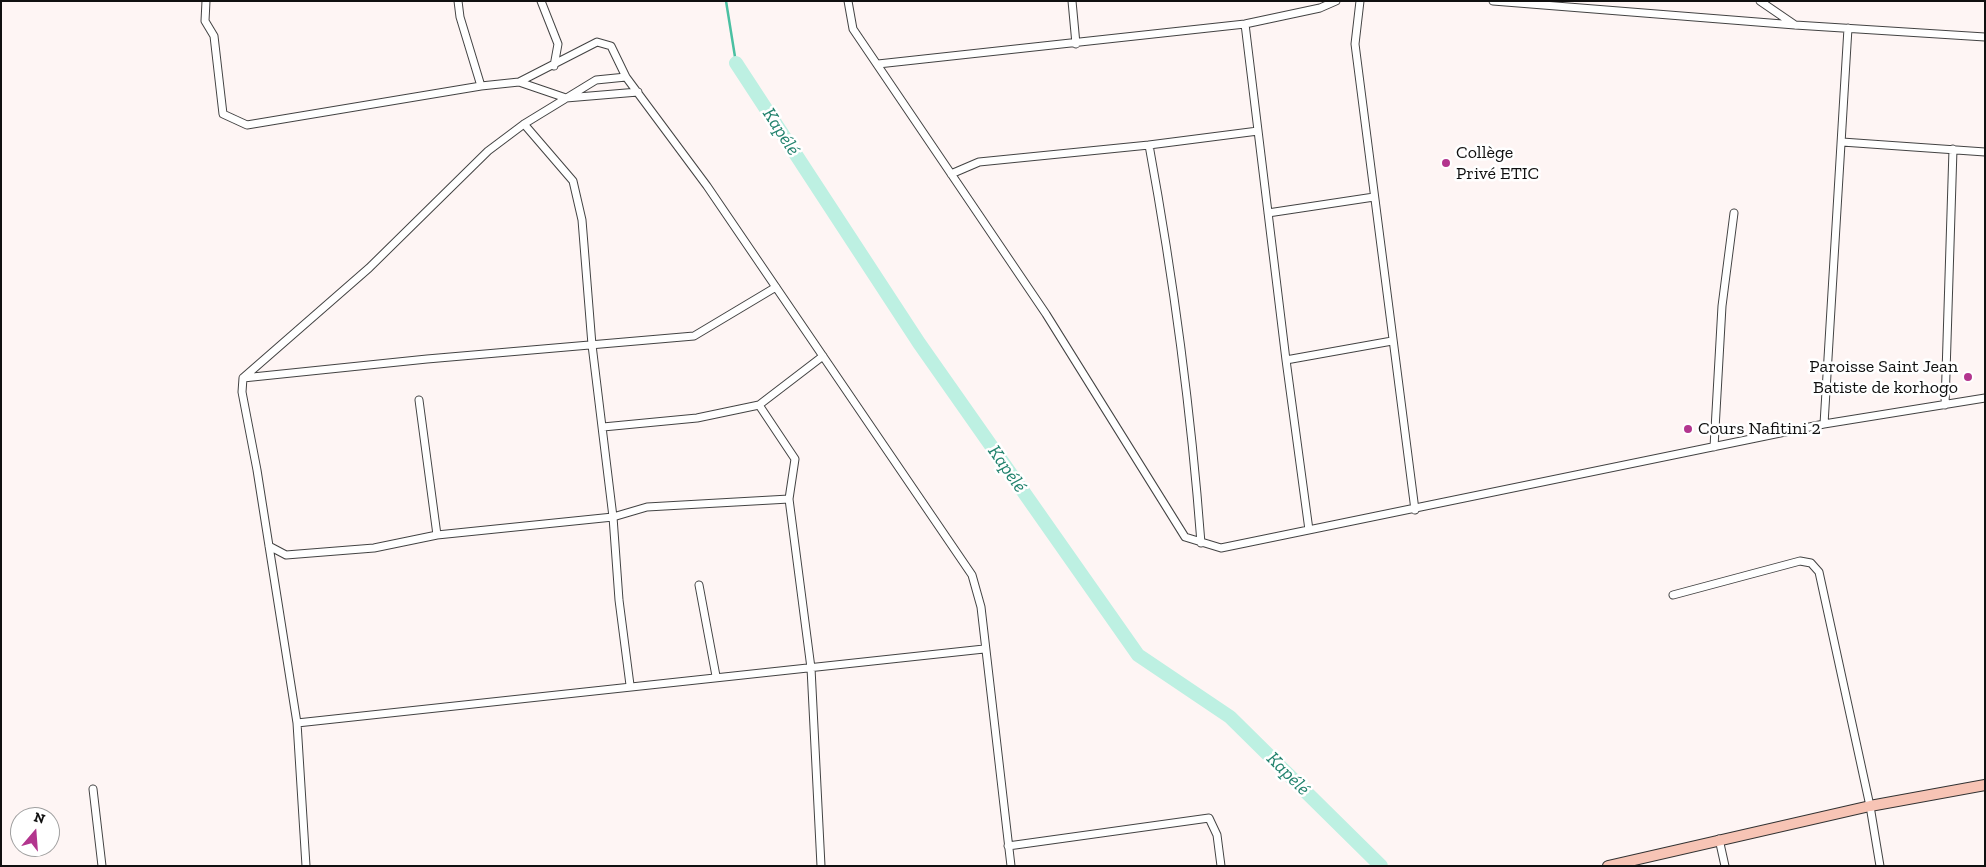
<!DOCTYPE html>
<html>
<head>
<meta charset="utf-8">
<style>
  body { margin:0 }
  #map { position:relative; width:1986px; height:867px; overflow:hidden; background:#fef5f4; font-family:"Zilla Slab",serif }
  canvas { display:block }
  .frame { position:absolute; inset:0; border:2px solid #101010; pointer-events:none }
  .north { position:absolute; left:10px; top:807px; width:50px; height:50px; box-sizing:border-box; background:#fff; border:1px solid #9f9f9f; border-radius:50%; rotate:18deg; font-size:14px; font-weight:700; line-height:20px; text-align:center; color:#101010 }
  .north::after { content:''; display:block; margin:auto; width:18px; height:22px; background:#b3358e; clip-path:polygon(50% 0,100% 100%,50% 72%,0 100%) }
</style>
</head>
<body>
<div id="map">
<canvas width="1986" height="867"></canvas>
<div class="frame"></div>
<div class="north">N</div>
</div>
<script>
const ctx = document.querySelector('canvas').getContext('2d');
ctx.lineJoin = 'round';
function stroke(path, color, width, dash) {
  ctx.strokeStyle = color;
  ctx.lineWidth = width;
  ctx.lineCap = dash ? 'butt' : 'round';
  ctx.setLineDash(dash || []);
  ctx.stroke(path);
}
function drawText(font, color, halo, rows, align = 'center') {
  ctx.font = font + ' "Zilla Slab",serif';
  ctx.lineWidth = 5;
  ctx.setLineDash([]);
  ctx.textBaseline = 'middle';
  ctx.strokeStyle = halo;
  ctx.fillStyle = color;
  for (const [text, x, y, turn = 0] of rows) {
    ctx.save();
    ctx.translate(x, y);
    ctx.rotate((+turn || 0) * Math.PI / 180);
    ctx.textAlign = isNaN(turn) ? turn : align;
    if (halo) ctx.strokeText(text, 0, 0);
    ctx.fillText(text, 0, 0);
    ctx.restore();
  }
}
stroke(new Path2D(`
  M726,1L736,63`), '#4bc0a2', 2.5);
stroke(new Path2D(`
  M736,63L919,343L1138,655L1230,717L1381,866`), '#bdf0e2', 14);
const street = new Path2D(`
  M206,1L205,21L214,36L223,114L247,125L481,86L519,82L597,42L611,46L626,77L707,186L972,575L981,607L1011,866
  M458,1L460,17L481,86
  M541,1L558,44L554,66
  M848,1L853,29L1046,314L1185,537L1221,548L1824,424L1985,398
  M1072,1L1076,44
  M1360,1L1355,44L1415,510
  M1493,1L1795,25L1985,37
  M1760,1L1795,25
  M1245,24L1286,360L1309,530
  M878,64L1245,24L1320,8L1336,1
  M519,82L566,98L638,92
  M524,124L573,181L582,220L592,345L613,517L619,600L630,685
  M1842,142L1985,152
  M1149,145C1173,276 1191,410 1201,543
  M951,174L979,162L1149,145L1258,131
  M1268,213L1374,197
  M1286,360L1392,341
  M243,378L427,359L694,336L776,287
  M419,400L437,535
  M759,405L795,459L789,499L811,668L821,866
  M1945,405L1953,149
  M1824,424L1848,28
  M603,427L697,418L759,405L823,356
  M1714,447L1722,306L1734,213
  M269,546L286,555L374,548L437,535L613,517L647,507L789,499
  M699,585L716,676
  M1673,595L1800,561L1811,563L1819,572L1870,806L1880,866
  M297,723L984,649
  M93,789L102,866
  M1719,839L1725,866
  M1008,846L1209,818L1217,835L1221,866
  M306,866L297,723L257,470L242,392L243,378L369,268L488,151L524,124L596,80L626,77`);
const secondary = new Path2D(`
  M1608,866L1870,806L1985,785`);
stroke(street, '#434343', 9);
stroke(secondary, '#323232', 12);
stroke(street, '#fff', 7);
stroke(secondary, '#f7c4b5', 10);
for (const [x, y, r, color] of [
  [1446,163,5,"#b3358e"],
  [1968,377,5,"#b3358e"],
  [1688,429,5,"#b3358e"]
]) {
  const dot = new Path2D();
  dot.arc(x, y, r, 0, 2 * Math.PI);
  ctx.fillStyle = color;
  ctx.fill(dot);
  stroke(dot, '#fff', 2);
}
drawText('18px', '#101010', '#fff', [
  ["Collège",1456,153],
  ["Privé ETIC",1456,174],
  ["Paroisse Saint Jean",1958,367,"right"],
  ["Batiste de korhogo",1958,388,"right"],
  ["Cours Nafitini 2",1698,429]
], 'left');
drawText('italic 19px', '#21826d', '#fff', [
  ["Kapélé",781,132,57],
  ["Kapélé",1007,469,55],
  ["Kapélé",1288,774,45]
]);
</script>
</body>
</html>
